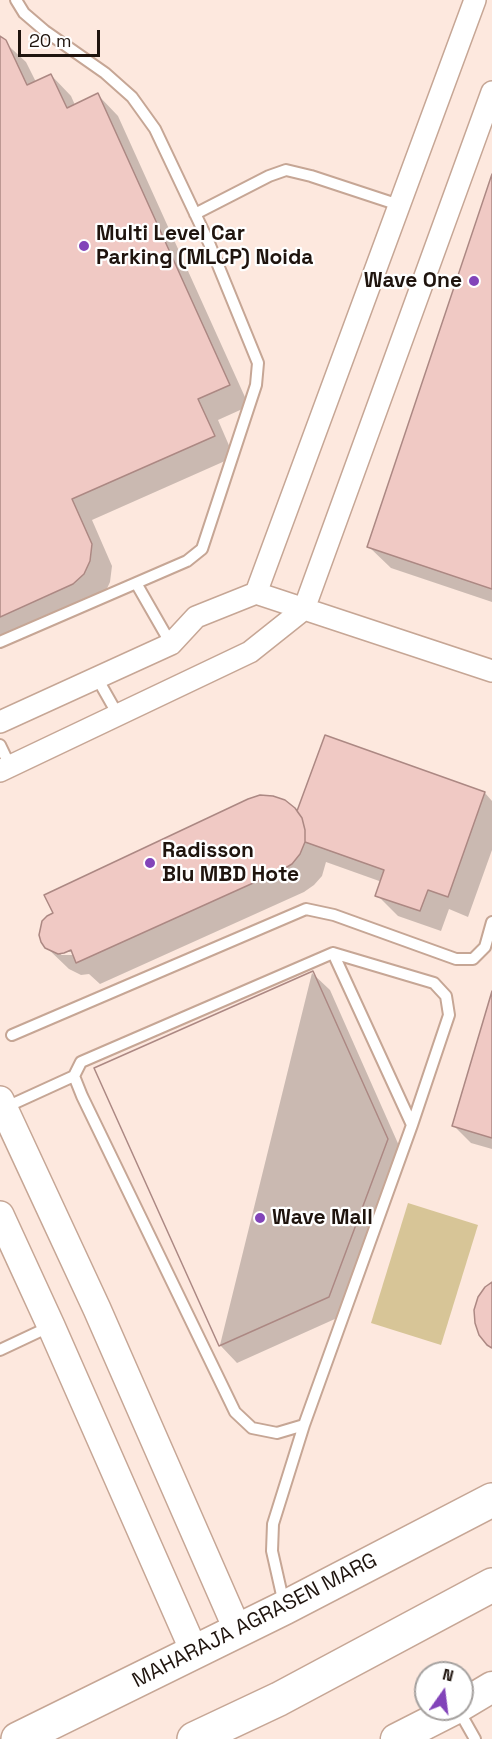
<!DOCTYPE html>
<html>
<head>
<meta charset="utf-8">
<style>
  body { margin:0 }
  #map { position:relative; width:492px; height:1739px; overflow:hidden; background:#fde8de; font-family:"Space Grotesk",sans-serif }
  canvas { display:block }
  .north { position:absolute; left:414px; top:1661px; width:60px; height:60px; box-sizing:border-box; background:#fff; border:2px solid #a5a19f; border-radius:50%; rotate:14deg; font-size:16px; font-weight:700; line-height:24px; text-align:center; color:#1f140e }
  .north::after { content:''; display:block; margin:auto; width:21px; height:27px; background:#8244b9; clip-path:polygon(50% 0,100% 100%,50% 72%,0 100%) }
  .scale { position:absolute; left:18px; top:30px; width:82px; height:27px; box-sizing:border-box; border:3px solid #1f140e; border-top:0; padding-left:8px; font-size:18px; line-height:21px; white-space:nowrap; color:#1f140e; -webkit-text-stroke:4px #fff; paint-order:stroke }
</style>
</head>
<body>
<div id="map">
<canvas width="492" height="1739"></canvas>
<div class="north">N</div>
<div class="scale">20 m</div>
</div>
<script>
const ctx = document.querySelector('canvas').getContext('2d');
ctx.lineJoin = 'round';
function fillPath(path, color) {
  ctx.fillStyle = color;
  ctx.fill(path, 'evenodd');
}
function stroke(path, color, width, dash) {
  ctx.strokeStyle = color;
  ctx.lineWidth = width;
  ctx.lineCap = dash ? 'butt' : 'round';
  ctx.setLineDash(dash || []);
  ctx.stroke(path);
}
function drawText(font, color, halo, rows, align = 'center') {
  ctx.font = font + ' "Space Grotesk",sans-serif';
  ctx.lineWidth = 4.5;
  ctx.setLineDash([]);
  ctx.textBaseline = 'middle';
  ctx.strokeStyle = halo;
  ctx.fillStyle = color;
  for (const [text, x, y, turn = 0] of rows) {
    ctx.save();
    ctx.translate(x, y);
    ctx.rotate((+turn || 0) * Math.PI / 180);
    ctx.textAlign = isNaN(turn) ? turn : align;
    if (halo) ctx.strokeText(text, 0, 0);
    ctx.fillText(text, 0, 0);
    ctx.restore();
  }
}
fillPath(new Path2D(`
  M408,1203L478,1225L441,1345L371,1323Z`), '#d7c597');
fillPath(new Path2D(`
  M0,38L26,62L36,82L51,75L71,96L75,105L98,95L118,116L249,406L218,420L234,457L92,520L112,566L110,582L104,595L0,646Z
  M492,178V602L391,568L368,546Z
  M485,793L492,801V850L468,917L449,909L441,931L398,916L377,895L382,882L326,862L322,876L314,885L304,892L100,984L89,974L81,975L69,969L46,947L298,814ZM61,952H72V955H61Z
  M312,973L330,990L404,1157L346,1314L237,1363L220,1345Z
  M492,996V1149L471,1143L454,1126Z`), '#0003');
const building = new Path2D(`
  M0,36L6,40L27,85L51,74L67,108L98,93L230,385L198,399L215,436L72,499L92,544L90,561L84,574L73,584L0,617Z
  M492,174V589L367,547Z
  M325,735L485,792L448,897L428,890L420,911L375,896L384,870L305,842V830L302,818L297,811Z
  M260,795L273,796L285,800L295,808L302,818L305,830V842L300,854L292,864L282,870L76,963L71,950L64,953L58,954L45,948L41,942L39,935L42,921L47,916L53,913L44,895L248,799Z
  M313,971L388,1139L329,1297L219,1346L94,1068Z
  M313,971L388,1139L329,1297L219,1346L94,1068Z
  M492,991V1138L452,1126Z
  M492,1282V1348L487,1345L479,1335L475,1323L474,1310L478,1297L485,1287Z`);
fillPath(building, '#f0c9c4');
stroke(building, '#ac8883', 1.5);
const service = new Path2D(`
  M195,214L269,176L286,170L311,176L399,205
  M136,583L171,644
  M0,642L187,561L202,549L256,385L258,363L209,243L155,129L132,97L105,73L45,31L24,13L16,0
  M97,678L118,715
  M0,745L10,766
  M333,953L434,983L446,996L449,1015L412,1125L304,1425L277,1433L252,1428L235,1412L82,1096L74,1076L81,1062Z
  M333,953L412,1125
  M12,1035L306,909L334,915L456,959H473L485,947L492,922
  M4,1108L74,1076
  M0,1350L51,1326
  M284,1604L272,1551L273,1524L304,1425
  M458,1709L475,1739`);
const minor = new Path2D(`
  M256,593L475,0
  M0,722L171,644L196,617L256,593L492,671
  M0,771L250,652L304,609L492,92`);
const tertiary = new Path2D(`
  M0,1100L97,1309L238,1631
  M0,1215L51,1326L194,1651`);
const secondary = new Path2D(`
  M462,1705L492,1687
  M396,1739L455,1709`);
const primary = new Path2D(`
  M18,1739L284,1608L492,1500
  M194,1739L279,1699L492,1585`);
stroke(service, '#c6a695', 14);
stroke(minor, '#c6a695', 24);
stroke(tertiary, '#c6a695', 30);
stroke(secondary, '#c6a695', 33);
stroke(primary, '#c6a695', 36);
stroke(service, '#fff', 10);
stroke(minor, '#fff', 21);
stroke(tertiary, '#fff', 27);
stroke(secondary, '#fff', 30);
stroke(primary, '#fff', 33);
for (const [x, y, r, color] of [
  [84,246,6,"#8244b9"],
  [474,281,6,"#8244b9"],
  [150,863,6,"#8244b9"],
  [260,1218,6,"#8244b9"]
]) {
  const dot = new Path2D();
  dot.arc(x, y, r, 0, 2 * Math.PI);
  ctx.fillStyle = color;
  ctx.fill(dot);
  stroke(dot, '#fff', 2);
}
drawText('bold 21px', '#1f140e', '#fff', [
  ["Multi Level Car",96,234],
  ["Parking (MLCP) Noida",96,258],
  ["Wave One",462,281,"right"],
  ["Radisson",162,851],
  ["Blu MBD Hote",162,875],
  ["Wave Mall",272,1218]
], 'left');
drawText('21px', '#1f140e', '#fff', [
  ["MAHARAJA AGRASEN MARG",255,1621,-27]
]);
</script>
</body>
</html>
